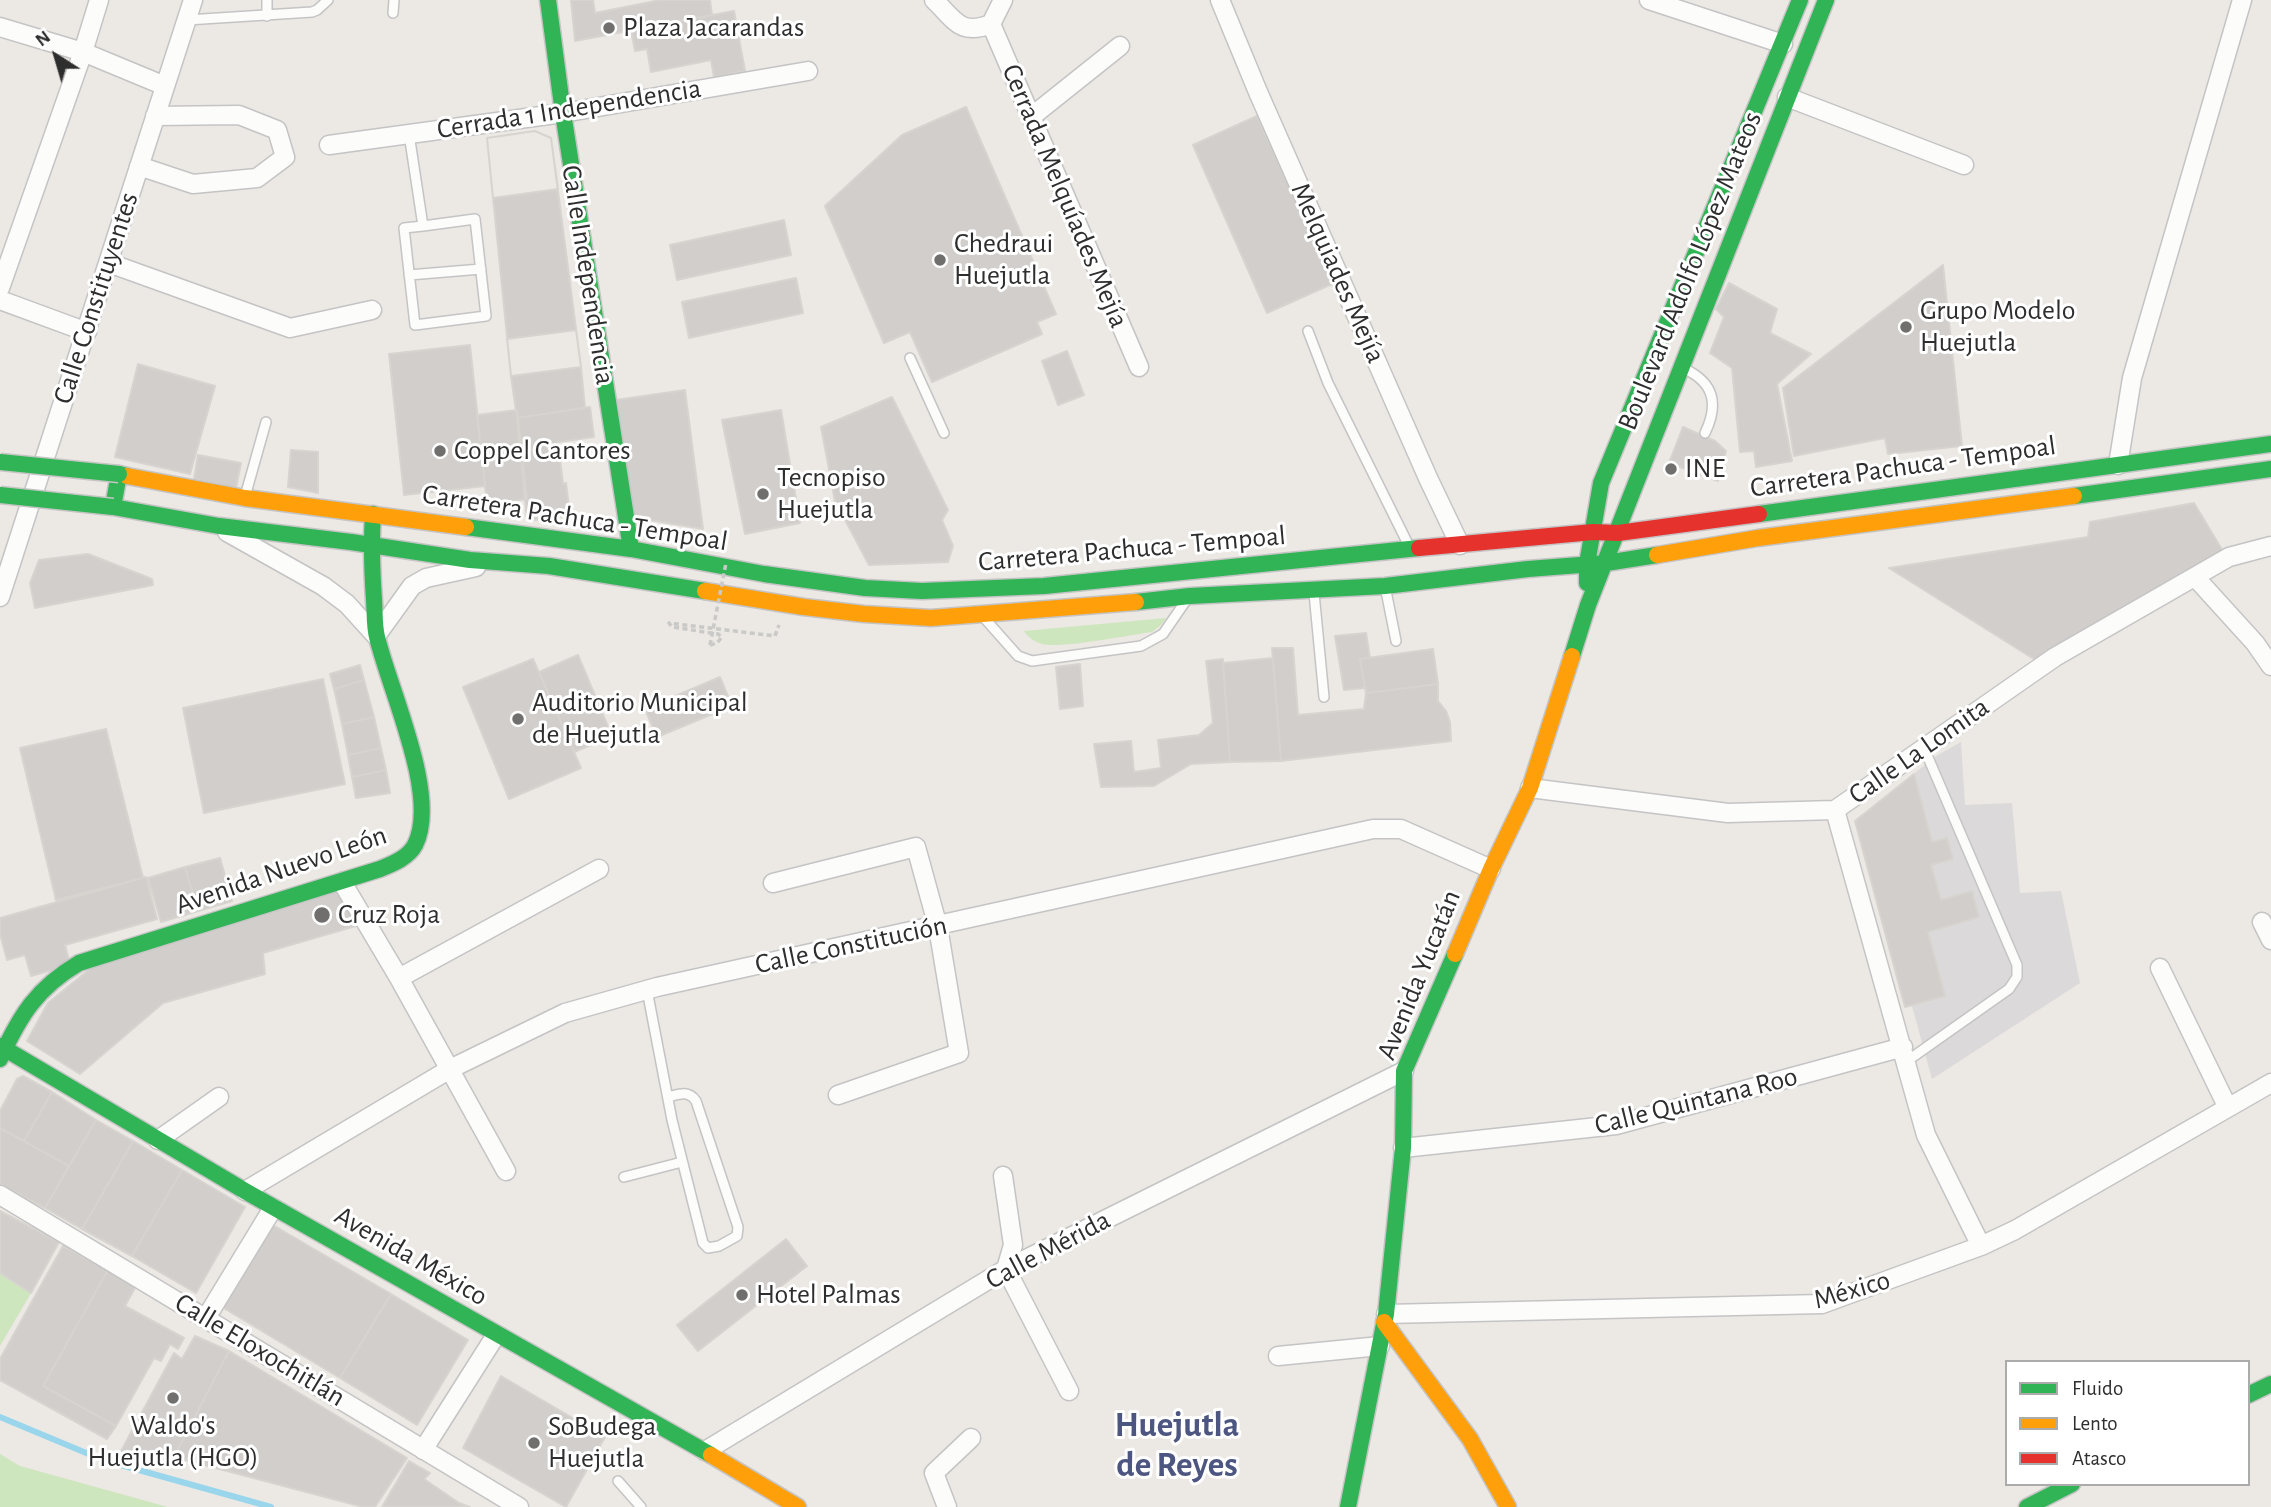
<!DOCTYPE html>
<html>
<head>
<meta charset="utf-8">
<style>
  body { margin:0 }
  #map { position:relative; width:2271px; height:1507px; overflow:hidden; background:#ece8e4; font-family:"Alegreya Sans",sans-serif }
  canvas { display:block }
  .legend { position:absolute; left:2005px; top:1360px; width:245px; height:126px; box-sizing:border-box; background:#fff; border:2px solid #ababab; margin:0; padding:9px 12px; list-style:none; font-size:21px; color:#2e2e2e }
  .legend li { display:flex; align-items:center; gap:14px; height:35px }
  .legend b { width:35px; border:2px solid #ababab }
  .north { position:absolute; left:21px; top:21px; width:70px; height:70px; -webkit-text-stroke:5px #fff; paint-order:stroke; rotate:323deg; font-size:19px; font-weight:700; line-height:28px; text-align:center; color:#2e2e2e }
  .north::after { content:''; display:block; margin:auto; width:24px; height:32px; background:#2e2e2e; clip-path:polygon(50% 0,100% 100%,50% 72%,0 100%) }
</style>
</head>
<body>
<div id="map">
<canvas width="2271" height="1507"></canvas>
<ul class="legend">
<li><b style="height:9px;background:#30b455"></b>Fluido</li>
<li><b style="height:9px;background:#ff9f0a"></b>Lento</li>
<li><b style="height:9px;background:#e5322d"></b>Atasco</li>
</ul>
<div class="north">N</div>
</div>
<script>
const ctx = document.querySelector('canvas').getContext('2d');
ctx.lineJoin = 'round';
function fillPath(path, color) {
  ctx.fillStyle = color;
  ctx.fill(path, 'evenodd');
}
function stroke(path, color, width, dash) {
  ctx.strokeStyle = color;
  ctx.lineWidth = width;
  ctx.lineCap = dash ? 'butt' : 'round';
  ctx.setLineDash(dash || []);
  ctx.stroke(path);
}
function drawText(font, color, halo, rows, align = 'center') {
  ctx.font = font + ' "Alegreya Sans",sans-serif';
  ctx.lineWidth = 6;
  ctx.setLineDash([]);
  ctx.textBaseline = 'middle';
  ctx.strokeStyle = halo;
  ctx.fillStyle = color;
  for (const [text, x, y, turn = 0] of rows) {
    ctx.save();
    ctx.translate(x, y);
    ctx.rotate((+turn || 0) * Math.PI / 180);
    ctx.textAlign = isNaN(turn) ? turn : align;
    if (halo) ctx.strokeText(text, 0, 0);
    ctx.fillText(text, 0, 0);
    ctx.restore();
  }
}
fillPath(new Path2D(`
  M1961,742L1965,805L2012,803L2020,893L2061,891L2080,983L1932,1079L1912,1006L1905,1007L1855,821L1936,756Z`), '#dcd9db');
fillPath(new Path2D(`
  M1166,618L1162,624L1152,632C1130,635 1060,649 1042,644C1034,642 1028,637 1024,631Z
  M0,1273L31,1293L0,1346Z
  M0,1454L20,1466L168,1507H0Z`), '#cee6be');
stroke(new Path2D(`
  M0,1417L103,1460L271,1507`), '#99d6ec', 6);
const building = new Path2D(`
  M571,0H593L595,13L660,0H710L712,15L575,41Z
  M734,11L745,71L714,77L711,60L651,72L647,49L635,51L631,30Z
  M966,107L1056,314L1037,322L1042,334L932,382L910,332L884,343L825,206L902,135Z
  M1257,116L1334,283L1267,313L1193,145Z
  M535,131L551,138L581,367L511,376L487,138Z
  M535,131L551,138L558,189L493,198L487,138Z
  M784,220L791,255L677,280L670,245Z
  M1943,265L1962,446L1888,454L1885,438L1794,456L1783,388Z
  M796,278L803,313L689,338L682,302Z
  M1729,283L1777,309L1770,333L1811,354L1777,384L1792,461L1756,467L1754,451L1740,452L1732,368L1710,353L1724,317L1716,309Z
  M576,330L581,367L511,376L507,339Z
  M470,345L485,486L404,495L389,354Z
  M1067,351L1084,395L1058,405L1042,361Z
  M138,364L215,386L190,474L115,457Z
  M581,367L585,408L517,418L511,376Z
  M685,390L703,529L632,517L616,400Z
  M892,397L948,510L942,520L953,546L948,562L869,565L835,501L821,427Z
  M590,407L594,437L558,442L563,484L566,483L570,515L527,521L517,418Z
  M517,410L527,499L487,504L477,415Z
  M781,410L800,523L745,534L722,420Z
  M1683,427L1715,441L1726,451L1718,481L1669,463Z
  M291,450L318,452V493L288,487Z
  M198,455L241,463L236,488L194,479Z
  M2194,503L2224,553L2037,661L1889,568L2088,537L2090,522Z
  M88,554L152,579L153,585L35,608L30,583L39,560Z
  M1366,633L1370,658L1360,659L1365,688L1344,690L1335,636Z
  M1272,648H1293L1298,715L1364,709L1366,693L1438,684V701L1446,711L1450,722L1451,741L1281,761Z
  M1433,649L1438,684L1366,693L1360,659Z
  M578,655L612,736L574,752L539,672Z
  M1273,658L1281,761L1230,762L1223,663Z
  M533,659L581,768L509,799L463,687Z
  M1223,659L1230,762L1191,764L1154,786L1101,787L1094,744L1131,741L1134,772L1161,768L1158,740L1199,735L1213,723L1206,661Z
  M1080,664L1083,706L1060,709L1056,667Z
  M360,665L364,680L334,689L330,674Z
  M720,677L732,706L657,737L645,709Z
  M323,679L345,784L204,813L183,708Z
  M364,680L374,717L342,724L334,689Z
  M374,717L381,748L348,755L342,724Z
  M106,729L143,878L56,900L20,748Z
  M381,748L386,770L352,777L348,755Z
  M386,770L390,793L356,798L352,777Z
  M1914,774L1932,842L1947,838L1953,859L1931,865L1941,900L1972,891L1979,917L1928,932L1945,996L1905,1007L1855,821Z
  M220,858L232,901L198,911L185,867Z
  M185,867L198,911L161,922L148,878Z
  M146,877L157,919L65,945L70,965L31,976L25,955L7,960L0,934V918Z
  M343,887L359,925L263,953L265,974L163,1003L80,1074L27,1041L48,1003L96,964Z
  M23,1076L52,1092L24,1141L0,1128V1111L17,1079Z
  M52,1092L96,1120L69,1166L24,1141Z
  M96,1120L133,1141L82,1229L45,1208Z
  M0,1128L69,1166L45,1208L0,1184Z
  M133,1141L182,1170L132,1256L82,1229Z
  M182,1170L245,1207L196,1293L132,1256Z
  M0,1211L59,1242L31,1293L0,1273Z
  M271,1224L391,1294L340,1378L222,1307Z
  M786,1239L807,1266L698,1351L677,1325Z
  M63,1246L108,1270L43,1386L116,1426L107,1439L0,1380V1359Z
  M108,1270L136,1286L125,1306L184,1338L178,1349L170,1344L161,1361L154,1358L116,1426L43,1386Z
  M391,1294L468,1340L417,1425L340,1378Z
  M195,1336L229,1351L174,1457L120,1453L174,1353L182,1359Z
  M229,1351L407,1458L375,1507H363L174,1457Z
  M501,1376L605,1437L566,1507L463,1448Z
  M409,1461L430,1473L424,1479L459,1503L470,1507H382Z`);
fillPath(building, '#d1cecb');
stroke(building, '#d7d4d0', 2);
const lane = new Path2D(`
  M393,13L394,0
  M267,16V0
  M187,20L312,12L317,10L328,0
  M409,134L423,226L404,228L415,325L486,316L475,219L423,226
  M409,275L481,269
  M1308,331L1328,383L1409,546
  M910,358L944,433
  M1685,369C1714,383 1719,404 1705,433
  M246,493L266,422
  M1386,591L1396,641
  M1314,593L1324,697
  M986,620L1018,656L1032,661L1141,646L1163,634L1185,602
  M647,990L672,1120L703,1243L708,1248L719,1246L737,1236L738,1227L696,1101C688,1090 680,1094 668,1097
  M1907,1061L2009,989L2017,977V965L1924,748
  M624,1177L682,1162
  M618,1481L641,1507`);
const street = new Path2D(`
  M934,0C955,20 960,36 991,24L1003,0
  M1220,0L1258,92L1428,478L1460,545
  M1649,0L1783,44
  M991,24L1139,367
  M0,27L83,52L165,86
  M1787,97L1964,165
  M1031,117L1120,46
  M329,145L563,113L808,71
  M139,166L193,184L257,178L285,157L277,130L239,115L155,116
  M109,263L290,328L372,310
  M0,288L83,52L99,0
  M0,300L87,332
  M2118,465L2132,378L2242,0
  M227,532L323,586L347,604L376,636L412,586L426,578L476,567
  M2195,577L2255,643L2271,666
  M0,597L193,0
  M1530,788L1728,813L1835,810L2055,657L2229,557L2271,546
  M1835,810L1926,1135L1981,1246
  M342,882L399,978L506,1171
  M773,883L916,847L938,927L959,1053L838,1095
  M2262,922L2271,940
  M2160,968L2227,1106
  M399,978L599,869
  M158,1140L219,1097
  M1403,1148L1616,1125L1903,1047
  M1003,1176L1013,1245L1006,1269L1069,1391
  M245,1191L450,1069L565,1013L657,987L1373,829H1401L1491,869
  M0,1195L519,1507
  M1386,1314L1822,1304L1981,1246L2015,1230L2271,1083
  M206,1318L273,1208
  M1278,1356L1380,1346
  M423,1450L496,1335
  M705,1451L1006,1269L1404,1071
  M947,1507L934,1473L971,1438`);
const fast = new Path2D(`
  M548,0L563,113L631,549
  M127,476L119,474L113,507L219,526L351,542L470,560L549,566L705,591
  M2074,496L2271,469
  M1759,514L2271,444
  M466,527L631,549L764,574L865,588L922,591L1044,586L1419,548
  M1587,583V564L1601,483L1800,0
  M1136,602L1190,596L1385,586L1528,569L1606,563L1657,555
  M1572,656L1588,605L1826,0
  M0,1046L245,1191L711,1455
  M0,1059C20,1015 37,988 79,963L380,869C392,864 408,858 415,845C440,796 389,689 377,637C374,625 375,612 374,600C372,571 371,543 373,514
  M2248,1395L2271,1384
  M1348,1507L1386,1314L1403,1148L1404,1071L1455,954
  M2027,1507L2072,1484`);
const slow = new Path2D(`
  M127,476L245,498L466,527
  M1657,555L1758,538L2074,496
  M705,591L804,607L864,614L931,618L1136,602
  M1455,954L1491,869L1530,788L1572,656
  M1384,1322L1470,1439L1508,1507
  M711,1455L798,1507`);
const jam = new Path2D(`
  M1419,548L1593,532L1618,533L1759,514`);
stroke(lane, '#c5c4c5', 12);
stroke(street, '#c5c4c5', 21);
stroke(fast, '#c5c4c5', 19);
stroke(slow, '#c5c4c5', 19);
stroke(jam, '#c5c4c5', 19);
stroke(new Path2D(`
  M710,645L717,643L722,637L718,634L672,627L669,623L775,636L779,625`), '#c9c9c8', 3.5, [5, 3.5]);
stroke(lane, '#fcfcfb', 9);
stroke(street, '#fcfcfb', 18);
stroke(fast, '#30b455', 16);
stroke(slow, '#ff9f0a', 16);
stroke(jam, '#e5322d', 16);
const fastBridge = new Path2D(`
  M0,462L119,474
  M0,495L113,507`);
stroke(fastBridge, '#c6c5c4', 19, []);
stroke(new Path2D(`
  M710,645L726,563`), '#c9c9c8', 3.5, [5, 3.5]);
stroke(fastBridge, '#30b455', 16);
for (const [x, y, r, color] of [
  [609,28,7,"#706f6e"],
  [940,260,7,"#706f6e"],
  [1906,327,7,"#706f6e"],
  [440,451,7,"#706f6e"],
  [1671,469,7,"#706f6e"],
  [763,494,7,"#706f6e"],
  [518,719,7,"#706f6e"],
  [322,915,9,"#706f6e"],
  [742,1295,7,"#706f6e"],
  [173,1398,7,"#706f6e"],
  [534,1443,7,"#706f6e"]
]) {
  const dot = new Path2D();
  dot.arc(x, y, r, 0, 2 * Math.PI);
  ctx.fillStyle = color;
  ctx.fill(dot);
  stroke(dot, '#fff', 2.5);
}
drawText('28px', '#2e2e2e', '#fff', [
  ["Plaza Jacarandas",623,28],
  ["Chedraui",954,244],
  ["Huejutla",954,276],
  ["Grupo Modelo",1920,311],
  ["Huejutla",1920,343],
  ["Coppel Cantores",454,451],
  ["INE",1685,469],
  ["Tecnopiso",777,478],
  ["Huejutla",777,510],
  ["Auditorio Municipal",532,703],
  ["de Huejutla",532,735],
  ["Cruz Roja",338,915],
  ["Hotel Palmas",756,1295],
  ["Waldo's",173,1426,"center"],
  ["Huejutla (HGO)",173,1458,"center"],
  ["SoBudega",548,1427],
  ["Huejutla",548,1459]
], 'left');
drawText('28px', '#2e2e2e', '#fff', [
  ["Cerrada 1 Independencia",569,109,-9],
  ["Cerrada Melquíades Mejía",1065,196,67],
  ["Boulevard Adolfo López Mateos",1690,271,-68],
  ["Melquiades Mejía",1338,273,66],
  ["Calle Independencia",588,275,81],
  ["Calle Constituyentes",96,298,-72],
  ["Carretera Pachuca - Tempoal",1903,467,-8],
  ["Carretera Pachuca - Tempoal",575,518,9],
  ["Carretera Pachuca - Tempoal",1132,549,-5],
  ["Calle La Lomita",1919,751,-35],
  ["Avenida Nuevo León",281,870,-19],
  ["Calle Constitución",851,945,-12],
  ["Avenida Yucatán",1419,975,-68],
  ["Calle Quintana Roo",1696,1101,-14],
  ["Calle Mérida",1048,1250,-28],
  ["Avenida México",411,1256,30],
  ["México",1852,1290,-16],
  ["Calle Eloxochitlán",260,1350,31]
]);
drawText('bold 35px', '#4d5680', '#fff', [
  ["Huejutla",1177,1425],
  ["de Reyes",1177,1465]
]);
</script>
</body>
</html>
